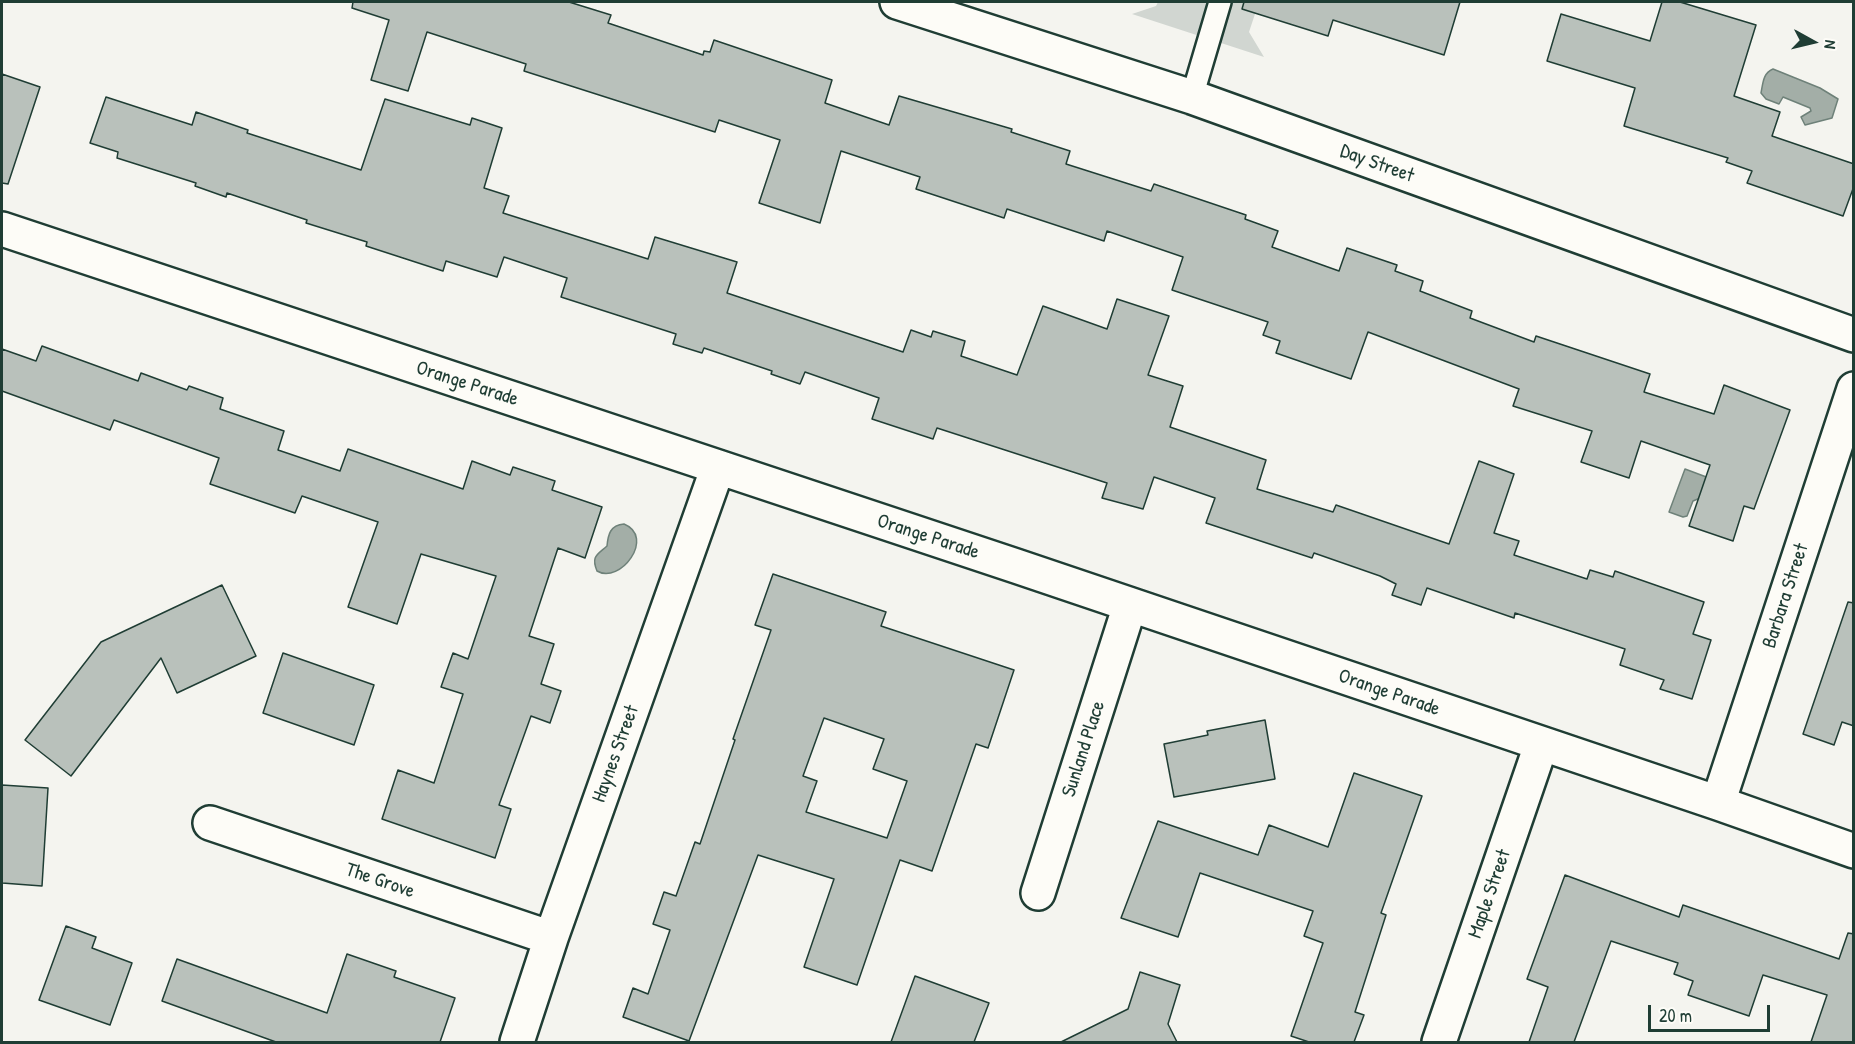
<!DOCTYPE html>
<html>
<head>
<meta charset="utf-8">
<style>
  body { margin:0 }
  #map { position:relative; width:1855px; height:1044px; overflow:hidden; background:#f4f4ef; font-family:"Patrick Hand",sans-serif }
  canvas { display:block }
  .frame { position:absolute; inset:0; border:3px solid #1f3d34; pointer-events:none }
  .north { position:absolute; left:1783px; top:12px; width:60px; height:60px; -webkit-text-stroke:4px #fdfcf7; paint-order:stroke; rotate:98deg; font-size:16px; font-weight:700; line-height:24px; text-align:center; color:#1f3d34 }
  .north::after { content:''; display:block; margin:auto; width:21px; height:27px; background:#1f3d34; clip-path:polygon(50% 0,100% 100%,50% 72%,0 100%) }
  .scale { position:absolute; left:1648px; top:1005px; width:122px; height:27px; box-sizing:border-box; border:3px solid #1f3d34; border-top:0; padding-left:8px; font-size:18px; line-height:21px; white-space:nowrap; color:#1f3d34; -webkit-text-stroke:4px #fdfcf7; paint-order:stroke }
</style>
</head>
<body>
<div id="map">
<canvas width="1855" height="1044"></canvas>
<div class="frame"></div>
<div class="north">N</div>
<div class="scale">20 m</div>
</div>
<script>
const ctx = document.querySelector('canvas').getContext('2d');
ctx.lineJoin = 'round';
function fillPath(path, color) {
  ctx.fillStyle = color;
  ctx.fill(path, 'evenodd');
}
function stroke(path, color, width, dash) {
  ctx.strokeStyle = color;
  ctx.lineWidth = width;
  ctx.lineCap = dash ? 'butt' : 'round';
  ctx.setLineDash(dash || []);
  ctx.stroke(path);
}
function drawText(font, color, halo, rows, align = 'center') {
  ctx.font = font + ' "Patrick Hand",sans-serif';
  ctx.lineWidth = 4.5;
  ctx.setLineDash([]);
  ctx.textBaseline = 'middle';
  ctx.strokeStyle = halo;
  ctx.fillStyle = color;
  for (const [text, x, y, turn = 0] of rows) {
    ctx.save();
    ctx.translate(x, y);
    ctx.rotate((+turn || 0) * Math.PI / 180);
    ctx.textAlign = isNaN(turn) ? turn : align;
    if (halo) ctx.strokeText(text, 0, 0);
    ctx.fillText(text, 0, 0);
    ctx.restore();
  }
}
fillPath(new Path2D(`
  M1158,2H1259L1249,32L1264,57L1132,14L1156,6Z`), '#d1d6d1');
const water = new Path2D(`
  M1773,69L1820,88L1838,99L1832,118L1805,125L1801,117L1811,111L1810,108L1783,97L1779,104L1766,99L1761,93C1763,83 1763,73 1773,69Z
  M1685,469L1709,478L1705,496L1693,501L1687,516L1683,517L1669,512Z
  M624,524C656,537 620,585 597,571C591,556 597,555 607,546C608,535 610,525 624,524Z`);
fillPath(water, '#a3aea7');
stroke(water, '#6e8179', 1.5);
const building = new Path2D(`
  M353,2H569L611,15L608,23L703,55L704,51L710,52L714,40L832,80L825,103L889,125L899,96L1012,129L1011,132L1070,151L1066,164L1151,191L1154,184L1246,215L1245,219L1278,231L1272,247L1339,271L1347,248L1397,265L1395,271L1423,281L1420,291L1472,311L1470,318L1534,342L1536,336L1650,374L1644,392L1714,414L1724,385L1790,410L1754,509L1744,506L1733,541L1689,526L1710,465L1641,441L1629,478L1581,462L1592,431L1513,406L1519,389L1368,332L1351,379L1276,353L1280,341L1263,335L1268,322L1172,290L1183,257L1107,231L1104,241L1007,209L1004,218L916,189L920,177L841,151L820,223L759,203L780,140L719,120L715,132L524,71L526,64L427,32L408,91L371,80L389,20L352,8Z
  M1244,2H1460L1444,55L1333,20L1328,36L1242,9Z
  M1662,2H1680L1756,25L1734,96L1780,112L1772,136L1854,164V186L1843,216L1747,183L1752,171L1726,162L1728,158L1624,126L1635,88L1547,61L1561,14L1650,41Z
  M2,74L40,87L8,184L2,183Z
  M106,97L192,125L196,112L248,130L247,133L361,170L385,99L470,125L472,118L502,128L484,188L509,196L503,213L648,259L655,237L737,262L727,293L903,352L911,330L931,337L933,331L965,341L961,356L1017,375L1043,306L1107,329L1117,299L1169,316L1148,375L1183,386L1170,427L1266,460L1257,489L1333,512L1336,505L1449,544L1479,461L1514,474L1494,533L1519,541L1514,555L1587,579L1590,570L1613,577L1615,571L1704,602L1693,634L1711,640L1692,699L1660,689L1664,680L1620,665L1625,649L1515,613L1514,618L1427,588L1421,605L1392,595L1396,584L1380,576L1314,553L1312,558L1206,523L1215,498L1154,477L1143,509L1102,498L1107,483L937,428L933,439L872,419L879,398L805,372L800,384L771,374L772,371L704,348L702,353L673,344L676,334L561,297L567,278L504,257L497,277L446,261L443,271L366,246L367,242L306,223L307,220L227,193L226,197L195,186L196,183L117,158L118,152L90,143Z
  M42,346L138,381L141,373L187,390L189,386L223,398L220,409L284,431L278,450L340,471L348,449L463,489L472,461L510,475L513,467L555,481L552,490L602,507L585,558L558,548L529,636L554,644L541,684L561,691L550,723L531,716L499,805L511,809L495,858L382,819L398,770L434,783L463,694L441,687L453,653L468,659L496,576L421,554L397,624L348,607L378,522L302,496L295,513L210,484L219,458L114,420L110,430L2,391V349L36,361Z
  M773,574L886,612L881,626L1014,670L988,748L976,744L932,871L900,860L857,985L804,967L834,879L758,855L689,1041L623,1017L633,988L648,994L670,930L653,924L664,892L676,896L695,842L700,844L735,740L733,739L771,630L755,625ZM824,718L884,739L873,769L907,781L887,838L806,812L817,781L803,776Z
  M222,585L256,656L177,693L161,658L71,776L25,740L101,642Z
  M1848,602L1854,603V726L1842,722L1834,745L1803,734Z
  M283,653L374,685L354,745L263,713Z
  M1265,720L1275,779L1174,797L1164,744L1208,735L1207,731Z
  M1354,773L1422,796L1381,913L1386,915L1355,1012L1364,1015L1354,1042H1309L1291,1036L1323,943L1304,936L1313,911L1200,873L1178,937L1121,918L1158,821L1258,855L1269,825L1328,847Z
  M2,785L48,788L42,886L2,883Z
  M1565,875L1679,917L1683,905L1839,959L1848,933L1854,934V1042H1811L1827,995L1763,975L1749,1016L1688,995L1693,981L1674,974L1678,963L1611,941L1574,1042H1529L1548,987L1527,979Z
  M66,926L96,937L92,948L132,963L110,1025L39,1000Z
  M347,954L396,971L394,977L455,998L440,1042H276L162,1001L177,959L327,1013Z
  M1140,972L1180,985L1168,1024L1177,1042H1061L1128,1009Z
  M915,976L989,1003L974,1042H891Z`);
fillPath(building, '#b9c1bb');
stroke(building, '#1f3d34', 1.5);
const service = new Path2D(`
  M1192,97L1220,2`);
const minor = new Path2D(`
  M2,229L1016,566L1718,803L1854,851
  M1718,803L1854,389
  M210,823L551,938
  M1038,893L1130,605
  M517,1042L551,938L718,467
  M1439,1042L1541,745`);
const tertiary = new Path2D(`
  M897,2L1192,97L1854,335`);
stroke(service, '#1f3d34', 26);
stroke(minor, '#1f3d34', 38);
stroke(tertiary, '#1f3d34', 38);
stroke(service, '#fdfcf7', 21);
stroke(minor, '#fdfcf7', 33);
stroke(tertiary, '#fdfcf7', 33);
drawText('20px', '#1f3d34', '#fdfcf7', [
  ["Day Street",1377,164,20],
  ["Orange Parade",467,384,18],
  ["Orange Parade",928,537,18],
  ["Barbara Street",1786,596,-72],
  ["Orange Parade",1389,693,19],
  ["Sunland Place",1084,749,-72],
  ["Haynes Street",616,754,-70],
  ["The Grove",380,881,19],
  ["Maple Street",1490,894,-71]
]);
</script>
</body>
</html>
